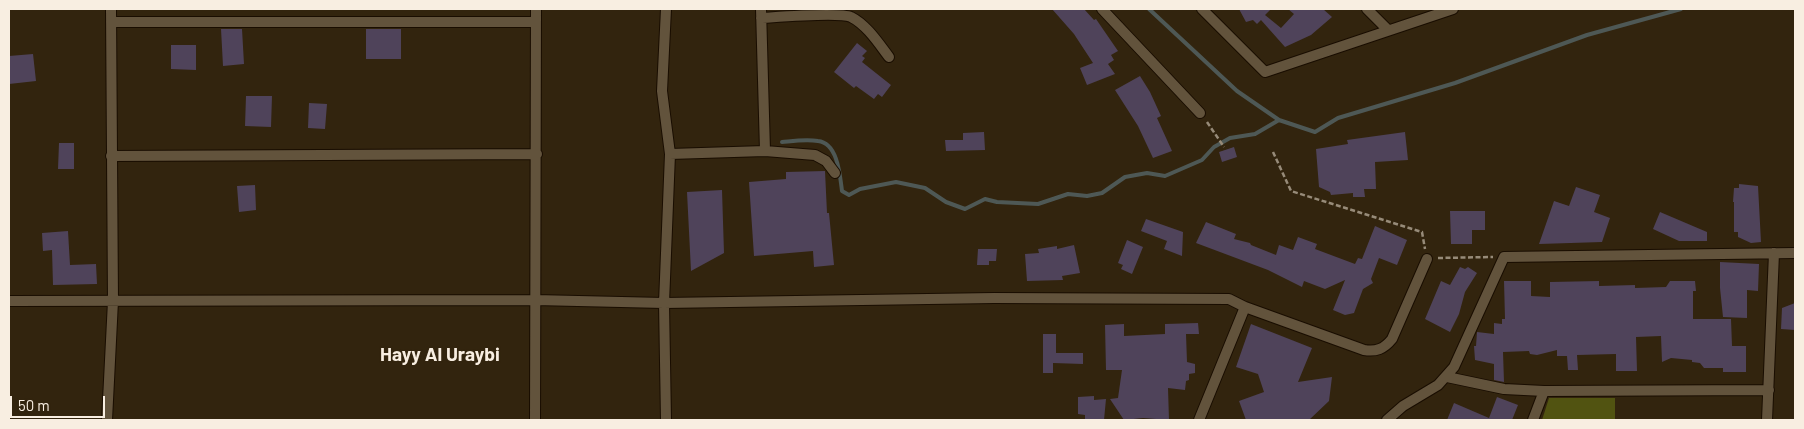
<!DOCTYPE html>
<html>
<head>
<meta charset="utf-8">
<style>
  body { margin:0 }
  #map { position:relative; width:1804px; height:429px; overflow:hidden; background:#32240e; font-family:Barlow,sans-serif }
  canvas { display:block }
  .frame { position:absolute; inset:0; border:10px solid #f8eee1; pointer-events:none }
  .scale { position:absolute; left:10px; top:396px; width:95px; height:22px; box-sizing:border-box; border:2px solid #f8eee1; border-top:0; padding-left:6px; font-size:15px; line-height:18px; white-space:nowrap; color:#f8eee1; -webkit-text-stroke:4px #32240e; paint-order:stroke }
</style>
</head>
<body>
<div id="map">
<canvas width="1804" height="429"></canvas>
<div class="frame"></div>
<div class="scale">50 m</div>
</div>
<script>
const ctx = document.querySelector('canvas').getContext('2d');
ctx.lineJoin = 'round';
function fillPath(path, color) {
  ctx.fillStyle = color;
  ctx.fill(path, 'evenodd');
}
function stroke(path, color, width, dash) {
  ctx.strokeStyle = color;
  ctx.lineWidth = width;
  ctx.lineCap = dash ? 'butt' : 'round';
  ctx.setLineDash(dash || []);
  ctx.stroke(path);
}
function drawText(font, color, halo, rows, align = 'center') {
  ctx.font = font + ' Barlow,sans-serif';
  ctx.lineWidth = 4;
  ctx.setLineDash([]);
  ctx.textBaseline = 'middle';
  ctx.strokeStyle = halo;
  ctx.fillStyle = color;
  for (const [text, x, y, turn = 0] of rows) {
    ctx.save();
    ctx.translate(x, y);
    ctx.rotate((+turn || 0) * Math.PI / 180);
    ctx.textAlign = isNaN(turn) ? turn : align;
    if (halo) ctx.strokeText(text, 0, 0);
    ctx.fillText(text, 0, 0);
    ctx.restore();
  }
}
fillPath(new Path2D(`
  M1549,398H1615V420H1542Z`), '#515311');
stroke(new Path2D(`
  M1149,9L1237,91L1279,120L1315,132L1338,118L1455,83L1587,35L1681,9
  M782,142C793,141 806,139 818,141C838,143 840,176 842,191L849,195L860,189L896,182L925,188L946,202L965,209L985,199L997,202L1038,204L1068,194L1087,196L1102,193L1125,177L1147,173L1165,176L1202,160L1214,147L1230,138L1255,134L1279,120`), '#4e5855', 4);
fillPath(new Path2D(`
  M1052,9H1084L1094,20L1096,19L1118,51L1111,55L1114,60L1108,64L1115,74L1087,85L1080,68L1093,63L1074,34Z
  M1239,9H1271L1265,15L1281,28L1294,14L1288,9H1323L1332,17L1311,35L1285,47L1261,20L1257,24L1253,20L1246,22Z
  M221,29H242L244,64L223,66Z
  M366,29H401V59H366Z
  M857,43L867,51L862,56L865,58L862,62L891,85L882,97L878,94L874,99L856,86L854,88L834,72Z
  M171,45H196V70L171,69Z
  M33,54L36,81L9,84V56Z
  M1140,76L1150,92L1161,116L1157,118L1172,151L1153,158L1138,126L1115,90Z
  M246,96H272L271,127L245,126Z
  M309,103L327,104L325,129L308,128Z
  M984,132L985,150L946,151L945,140H963V133Z
  M1405,132L1408,160L1375,162L1376,189H1364L1365,197H1353V193L1331,195L1330,192L1319,187L1316,149L1348,144L1347,140Z
  M59,143H74V169H58Z
  M1234,147L1237,157L1222,162L1219,152Z
  M825,171L827,213H829L834,265L814,267L813,251L754,256L749,182L786,179V172Z
  M1739,184L1758,186L1761,242L1751,243L1738,237V232H1734V202H1733L1734,188H1739Z
  M255,185L256,210L239,212L237,186Z
  M1576,187L1600,195L1594,212L1610,218L1602,242L1539,244L1554,201L1569,206Z
  M722,190L724,253L691,271L687,192Z
  M1450,211H1485V230H1472V244H1451Z
  M1660,212L1707,232V241H1679L1653,229Z
  M1146,219L1183,232L1182,256L1164,249L1167,241L1141,231Z
  M1206,222L1236,234L1234,239L1250,243L1251,245L1276,255L1279,245L1293,250L1298,237L1317,244L1315,249L1355,264L1358,258L1362,259L1375,226L1407,240L1397,265L1379,258L1371,279L1373,283L1363,289L1354,313L1345,315L1333,310L1345,280L1325,289L1304,281L1302,287L1268,270L1196,243Z
  M68,231L70,265L96,264L97,284L53,285L52,250L43,251L42,233Z
  M1127,240L1143,247L1132,274L1121,269L1123,265L1118,263Z
  M1074,245L1080,273L1062,276L1063,280L1027,281L1025,254L1039,253L1038,249L1057,246V249Z
  M978,249H997L996,261H989V265H977Z
  M1720,262L1759,264L1758,291L1747,290V318L1723,317L1720,288Z
  M1460,267L1465,269L1468,267L1477,273L1465,292L1459,314L1450,332L1425,319L1441,281L1450,285Z
  M1504,281H1531V296L1550,297V282L1599,281V286L1635,285V288L1666,287L1670,281H1695L1696,291H1693V319H1731L1732,346H1746V372H1723V368H1704L1700,363L1692,362V360L1671,358L1662,362L1661,336L1636,337L1637,371H1616V354L1577,355L1578,370H1568L1567,356H1557V350L1537,355L1530,354L1529,351L1503,352L1504,382L1494,380V364L1475,360L1474,346H1476L1477,332L1494,334V323L1502,324V319H1505Z
  M1795,303V330L1781,329L1782,308Z
  M1198,323L1199,334H1186L1187,362L1195,364V373L1189,374V380L1186,381L1185,390L1168,388L1169,420L1143,418L1124,420L1110,399L1118,398L1122,370H1106L1105,325L1124,324V336L1165,334V324Z
  M1251,324L1312,348L1298,382L1332,377L1329,401L1309,420H1246L1239,401L1264,392L1258,374L1236,367Z
  M1043,334H1056V353H1083V364L1053,363V373H1043Z
  M1094,396V400L1106,399L1104,420H1085V415L1078,414V397Z
  M1497,397L1518,405L1512,420H1447L1454,403L1489,418Z`), '#4f435a');
const minor = new Path2D(`
  M761,9L765,151
  M1102,9L1200,113
  M1202,9L1265,72L1453,9
  M1367,9L1388,30
  M761,18C778,17 839,12 851,17C867,25 879,44 889,57
  M111,22H536
  M670,154L765,151L815,155L826,161L835,173
  M111,156L537,154
  M9,301L535,300L664,303L994,298L1229,299L1245,307L1364,350C1376,352 1384,349 1392,339L1427,259
  M1447,377L1504,389L1544,391L1769,390
  M107,420L113,301L111,9
  M535,420L536,9
  M666,420L664,303L670,154L662,91L666,9
  M1199,420L1245,307
  M1387,420L1403,406L1438,385L1454,367L1504,257L1795,253
  M1533,420L1544,391
  M1767,420L1774,253`);
stroke(minor, '#190d00', 12);
stroke(new Path2D(`
  M1207,122L1224,147
  M1273,152L1291,191L1422,232L1425,249
  M1438,258L1493,257`), '#978b79', 2.5, [5, 2.5]);
stroke(minor, '#62533c', 10);
drawText('bold 19px', '#f8eee1', '#32240e', [
  ["Hayy Al Uraybi",440,355]
]);
</script>
</body>
</html>
